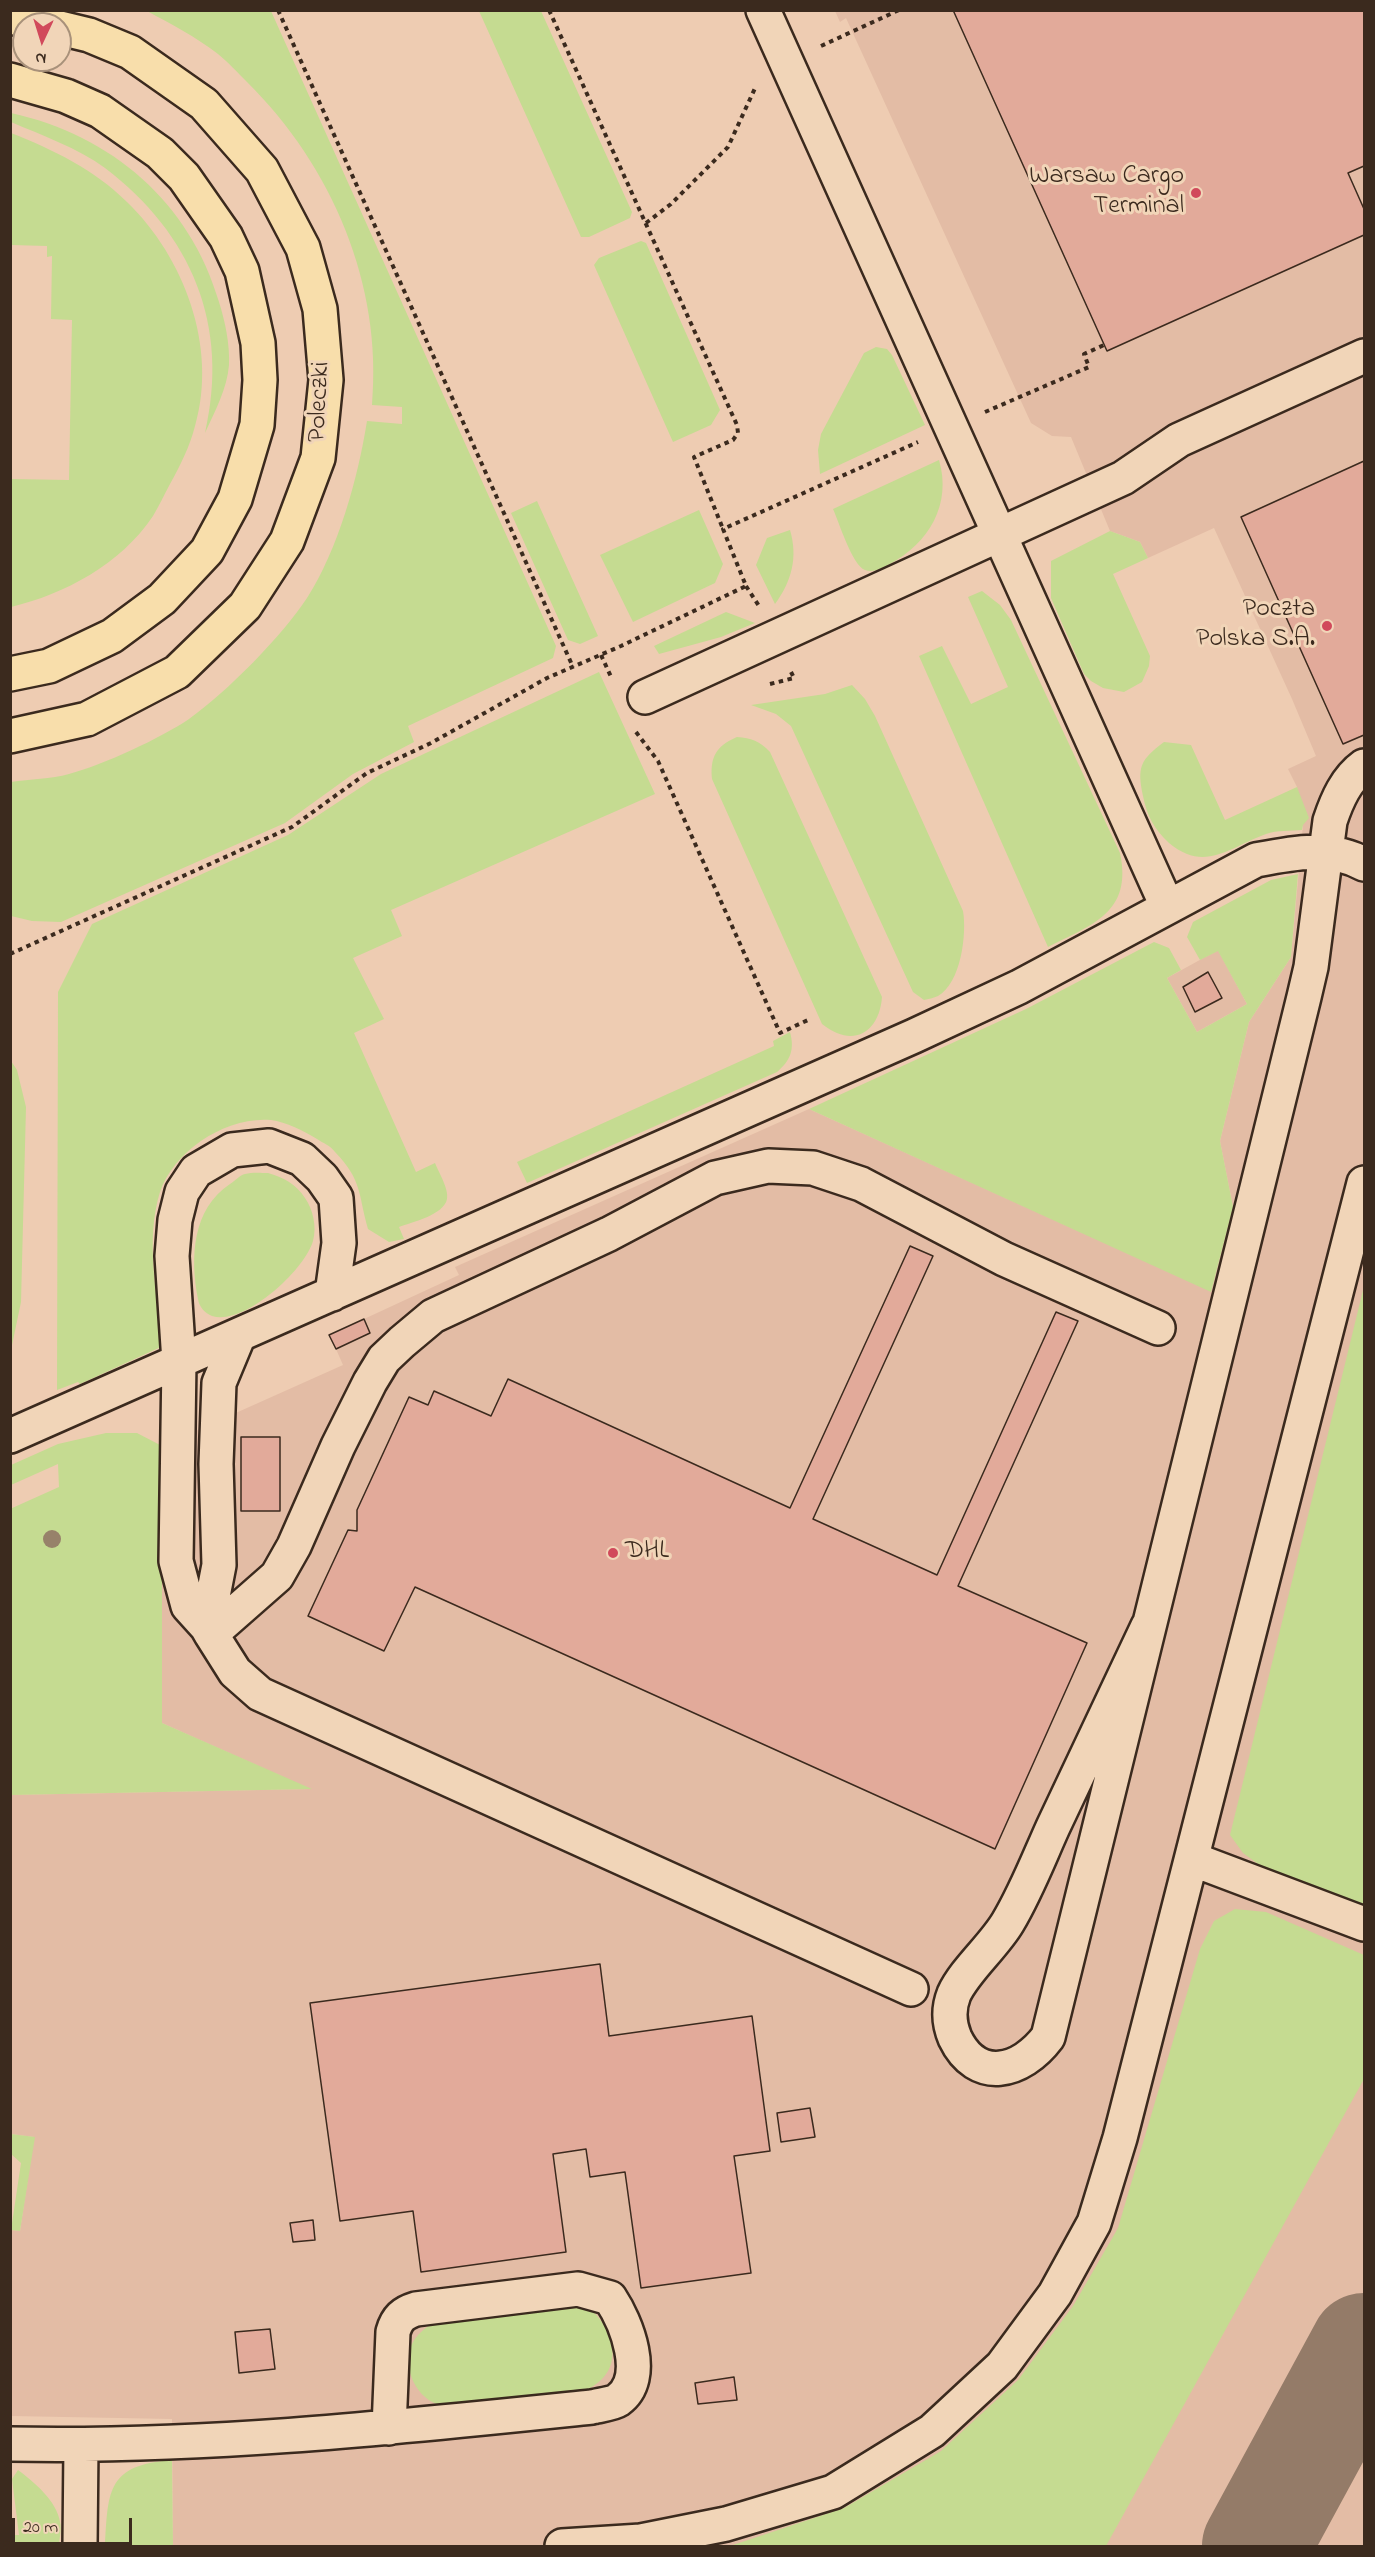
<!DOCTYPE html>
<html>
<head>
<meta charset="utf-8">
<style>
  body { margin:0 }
  #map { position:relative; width:1375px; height:2557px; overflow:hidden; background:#eeccb2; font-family:"Indie Flower",sans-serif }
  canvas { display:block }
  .frame { position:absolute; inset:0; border:12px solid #3b2a1e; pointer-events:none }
  .north { position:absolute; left:12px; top:12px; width:60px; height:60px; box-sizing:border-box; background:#f1d5b8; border:2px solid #a8917a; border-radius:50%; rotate:184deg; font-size:16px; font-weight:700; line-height:24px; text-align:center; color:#3b2a1e }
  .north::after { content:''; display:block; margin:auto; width:21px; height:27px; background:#d1495b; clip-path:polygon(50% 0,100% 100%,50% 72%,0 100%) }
  .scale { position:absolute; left:12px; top:2518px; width:120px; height:27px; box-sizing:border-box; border:3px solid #3b2a1e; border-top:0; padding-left:8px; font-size:18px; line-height:21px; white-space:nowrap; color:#3b2a1e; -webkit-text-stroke:4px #f1d5b8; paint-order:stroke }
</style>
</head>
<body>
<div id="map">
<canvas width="1375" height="2557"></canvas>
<div class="frame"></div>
<div class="north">N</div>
<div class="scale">20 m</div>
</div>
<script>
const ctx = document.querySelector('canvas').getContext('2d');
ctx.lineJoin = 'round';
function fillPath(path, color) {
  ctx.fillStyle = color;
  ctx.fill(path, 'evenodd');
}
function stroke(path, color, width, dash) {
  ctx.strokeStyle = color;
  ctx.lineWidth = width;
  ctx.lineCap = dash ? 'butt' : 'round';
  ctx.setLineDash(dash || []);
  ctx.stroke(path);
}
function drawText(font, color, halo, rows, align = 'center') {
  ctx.font = font + ' "Indie Flower",sans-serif';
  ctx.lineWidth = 6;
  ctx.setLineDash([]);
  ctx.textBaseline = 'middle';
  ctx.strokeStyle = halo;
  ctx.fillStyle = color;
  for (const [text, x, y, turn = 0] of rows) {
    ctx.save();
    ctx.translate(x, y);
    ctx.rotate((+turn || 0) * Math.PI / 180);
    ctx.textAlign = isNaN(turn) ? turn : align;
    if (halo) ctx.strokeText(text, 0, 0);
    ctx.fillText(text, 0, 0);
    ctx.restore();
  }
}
fillPath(new Path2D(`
  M835,11H1364V2546H173L172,2419L11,2416V2230L20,2231L34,2137L11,2134V1795L310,1789L162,1723V1446L343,1365L336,1349L370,1333L364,1319L459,1275L455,1267L809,1109L1211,1291L1233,1207L1220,1141L1249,1022L1291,957L1303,825L1297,787L1288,769L1316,756L1292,699L1214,528L1148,558L1140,542L1110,531L1071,437L1052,436L1031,423L846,18L840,22Z
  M1218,950L1247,1004L1197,1032L1167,978Z`), '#e3bca5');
fillPath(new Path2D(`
  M147,11H271L556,646L553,658L408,726L414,742L353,774L285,823L61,922L32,921L11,916V782C30,779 51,779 69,774C103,765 161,738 189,719C227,692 282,636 307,598C338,550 358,478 367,421L402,424V407L372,405C383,285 332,166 247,82C238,73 228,62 218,54C196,37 171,24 147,11Z
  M479,11H541L632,212L630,218L589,237H581Z
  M11,113C111,135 190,202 219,302C225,321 230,344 229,365C227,389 215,411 205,433C230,326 192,234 105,168C78,148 41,135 11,122Z
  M11,133C52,149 95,170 127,202C184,257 218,347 195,426C190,446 180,466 170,484C164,495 159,506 153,516C121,564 65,594 11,607V479L69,480L72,320L51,319L52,256L47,257V246L11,245Z
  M641,241L646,243L720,410L711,425L673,442L594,265L599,258Z
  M876,347L887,349L892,355L925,425L820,474L818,450L821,434L864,353Z
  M939,460C952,504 929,543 890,564C882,568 874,573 865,570C852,565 839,522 833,509Z
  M537,501L598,636L580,644L568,640L511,513Z
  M699,510L723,564L715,583L633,622L600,555Z
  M790,530C798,557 792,581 775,604L756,565L767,538Z
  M1110,531L1140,542L1148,558L1113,574L1150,656L1149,666L1142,682L1124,692L1103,688L1091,681L1084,674L1051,598V561Z
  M982,591L1000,605L1011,620L1120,853C1133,913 1091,925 1048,947L919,656L942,646L971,704L1008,687L968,597Z
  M726,612L755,623L721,637L659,654L654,646Z
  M599,672L655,794L391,910L402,936L353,958L384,1019L354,1033L416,1172L435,1163C439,1173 449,1189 447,1199C444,1215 412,1222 399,1227L404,1239L389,1242L368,1229C358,1195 363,1181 335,1152C331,1146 323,1143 317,1139C304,1131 286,1122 271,1120C227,1116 174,1150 160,1192C145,1240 157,1297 163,1346L80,1384L78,1382L57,1390L58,992L92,924L288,835L381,774Z
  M852,685L865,699L875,716L963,911C967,934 961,983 938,996C934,998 928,999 924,1000L913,992L791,726L776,714L751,705L825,694Z
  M737,737C751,738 760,741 770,752L882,997C879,1034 852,1048 822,1024L712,779C710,757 716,746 737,737Z
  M1164,742L1191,745L1225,820L1297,787L1309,818L1303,825L1302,830C1291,831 1277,830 1266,834C1230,847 1205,873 1169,843C1154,829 1147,816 1143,796C1137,767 1140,760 1164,742Z
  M1298,874L1291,957L1249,1022L1220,1141L1233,1207L1211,1292L809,1109L1026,1009L1154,942L1169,948L1181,970L1167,978L1197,1032L1247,1004L1218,951L1200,960L1187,937L1193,922L1271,880Z
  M790,1032C795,1050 790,1061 777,1072L527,1183L517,1162L774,1046L773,1041Z
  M11,1061L17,1070L26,1107L21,1302L11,1350Z
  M268,1173C283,1177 296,1184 305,1198C313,1209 317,1227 313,1241C304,1271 244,1326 212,1316C205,1313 199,1307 198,1299C190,1258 192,1209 230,1184C235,1181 240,1175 245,1174C252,1172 262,1173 268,1173Z
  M1364,1286V1907L1265,1869L1243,1853L1230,1835Z
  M106,1433H137L162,1446V1723L312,1789L11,1795L10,1509L59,1487L58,1464L11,1485V1465L58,1444Z
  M1235,1909L1266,1912L1364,1955V2079L1106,2546H730L844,2508L941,2451L1018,2380L1073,2306L1118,2228L1200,1949L1214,1921Z
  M11,2134L35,2137L20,2231L11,2230L21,2163L11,2154Z
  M584,2304C615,2326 628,2371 586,2390L455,2407C450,2406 442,2406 437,2404C414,2396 401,2363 413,2342C419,2331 431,2324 441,2318Z
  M172,2460L173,2546H105C108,2489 108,2465 172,2460Z
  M18,2470C34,2482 57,2501 60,2522C62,2529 59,2539 59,2546H11V2535H19L12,2479Z`), '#c5db91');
stroke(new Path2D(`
  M1256,2546L1364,2347`), '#947b68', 108);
const building = new Path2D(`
  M953,10H1364V166L1348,173L1364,209V235L1107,351Z
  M1364,461V735L1343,744L1241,517Z
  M1208,972L1222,998L1195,1012L1183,987Z
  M910,1246L933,1256L813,1519L937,1575L1056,1312L1078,1321L958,1586L1087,1643L995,1849L415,1587L384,1651L308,1616L348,1530L357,1531V1510L409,1397L428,1405L434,1391L491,1416L508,1379L790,1508Z
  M364,1319L370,1333L336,1349L329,1335Z
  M241,1437H280V1511H241Z
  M600,1964L609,2036L752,2016L770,2151L734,2156L751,2273L641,2288L625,2172L590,2177L586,2149L553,2154L566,2252L421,2272L413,2211L340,2221L310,2003Z
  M810,2108L815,2137L781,2142L777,2113Z
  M313,2220L315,2240L293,2242L290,2223Z
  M270,2329L275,2369L239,2373L235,2332Z
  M734,2377L737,2400L698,2404L695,2383Z`);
fillPath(building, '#e2aa9a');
stroke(building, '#3b2a1e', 1.5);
const minor = new Path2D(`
  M763,10L1167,906
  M645,697L1123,478L1179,440L1364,356
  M10,1436L914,1036L1019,987L1256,860C1292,853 1330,845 1364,864
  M1148,1626C1117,1693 1085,1760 1053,1827C1039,1858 1026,1892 1008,1922C994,1946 965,1970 954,1994C948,2009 949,2024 955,2038C977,2084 1021,2073 1048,2037L1304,997L1311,967L1330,821C1337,800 1346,779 1364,766
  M207,1627L219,1565L216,1464L219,1383L239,1335
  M211,1634L207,1627L188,1606L176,1561L179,1362L172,1256L175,1220L182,1192L196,1171L232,1150L269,1146L302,1159L322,1178L336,1198L339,1243L332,1294
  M1192,1859L1364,1924
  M911,1989L260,1694L235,1672L211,1634L277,1576L294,1546L338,1446L370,1382L384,1359L402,1342L433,1316L609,1234L715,1178L768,1166L813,1168L861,1184L1004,1259L1158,1328
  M10,2444C205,2448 398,2427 592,2407C599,2405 612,2404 618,2400C649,2378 626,2322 610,2298L578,2289L416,2309C403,2313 397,2318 393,2332L389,2428
  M80,2546L81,2445
  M562,2546L641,2541L726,2524L833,2492L932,2431L1002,2366L1055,2294L1094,2223L1120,2138L1364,1183`);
const major = new Path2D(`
  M10,17L46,24
  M10,80L66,96L100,111L160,153L184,177L226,237L242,271L258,343L260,380L257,425L235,499L207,551L162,599L112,636L49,666L10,674
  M10,736L87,719L177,672L245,606L287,541L318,458L326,380L320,309L303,248L262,170L204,104L130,52L89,35L60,28`);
stroke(minor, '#3b2a1e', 38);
stroke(major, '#3b2a1e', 38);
stroke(new Path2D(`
  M278,10L573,667
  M549,10L737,425L738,433L733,440L694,457L723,529
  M821,46L899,10
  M646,223L671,204L728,147L756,86
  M985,412L1089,367L1084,354L1104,345
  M746,586L759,606
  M601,655L612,679
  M770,684L794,678L791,672
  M636,732L658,761L780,1033L808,1020
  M10,954L292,827L367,773L431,743L547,678L621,646L746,586L723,529L918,442`), '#3b2a1e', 4, [4.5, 4.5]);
stroke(minor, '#f1d5b8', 33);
stroke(major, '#f8deab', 33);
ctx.fillStyle = '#97826a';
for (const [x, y] of [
  [52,1539]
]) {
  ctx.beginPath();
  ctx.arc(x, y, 9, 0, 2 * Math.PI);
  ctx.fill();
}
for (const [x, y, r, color] of [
  [1196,193,6,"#d1495b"],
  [1327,626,6,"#d1495b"],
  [613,1553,6,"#d1495b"]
]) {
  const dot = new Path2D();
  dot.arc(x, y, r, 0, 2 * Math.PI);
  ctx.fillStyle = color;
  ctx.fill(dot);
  stroke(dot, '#f1d5b8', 2);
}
drawText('26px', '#3b2a1e', '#f1d5b8', [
  ["Warsaw Cargo",1184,178],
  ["Terminal",1184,208],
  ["Poczta",1315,611],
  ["Polska S.A.",1315,641],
  ["DHL",625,1553,"left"]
], 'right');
drawText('26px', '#3b2a1e', '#f1d5b8', [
  ["Poleczki",321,402,-87]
]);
</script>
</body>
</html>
